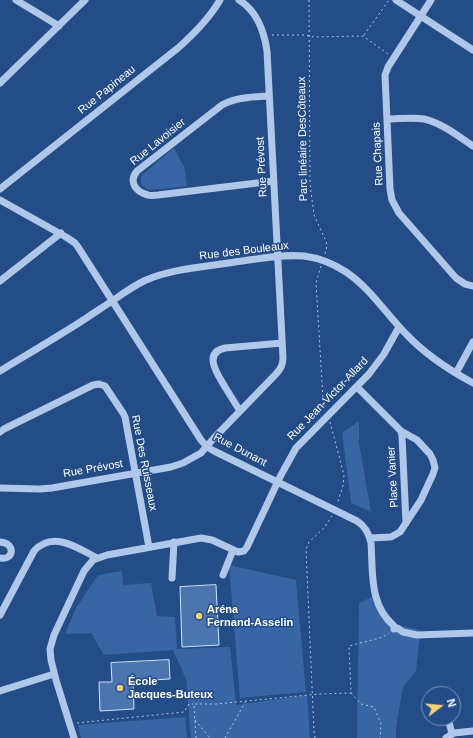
<!DOCTYPE html>
<html>
<head>
<meta charset="utf-8">
<style>
  body { margin:0 }
  #map { position:relative; width:473px; height:738px; overflow:hidden; background:#244c87; font-family:Helvetica,sans-serif }
  canvas { display:block }
  .north { position:absolute; left:421px; top:686px; width:40px; height:40px; box-sizing:border-box; background:#244c87; border:1px solid #7c94b7; border-radius:50%; rotate:74deg; font-size:11px; font-weight:700; line-height:16px; text-align:center; color:#fff }
  .north::after { content:''; display:block; margin:auto; width:14px; height:18px; background:#f3d273; clip-path:polygon(50% 0,100% 100%,50% 72%,0 100%) }
</style>
</head>
<body>
<div id="map">
<canvas width="473" height="738"></canvas>
<div class="north">N</div>
</div>
<script>
const ctx = document.querySelector('canvas').getContext('2d');
ctx.lineJoin = 'round';
function fillPath(path, color) {
  ctx.fillStyle = color;
  ctx.fill(path, 'evenodd');
}
function stroke(path, color, width, dash) {
  ctx.strokeStyle = color;
  ctx.lineWidth = width;
  ctx.lineCap = dash ? 'butt' : 'round';
  ctx.setLineDash(dash || []);
  ctx.stroke(path);
}
function drawText(font, color, halo, rows, align = 'center') {
  ctx.font = font + ' Helvetica,sans-serif';
  ctx.lineWidth = 3;
  ctx.setLineDash([]);
  ctx.textBaseline = 'middle';
  ctx.strokeStyle = halo;
  ctx.fillStyle = color;
  for (const [text, x, y, turn = 0] of rows) {
    ctx.save();
    ctx.translate(x, y);
    ctx.rotate((+turn || 0) * Math.PI / 180);
    ctx.textAlign = isNaN(turn) ? turn : align;
    if (halo) ctx.strokeText(text, 0, 0);
    ctx.fillText(text, 0, 0);
    ctx.restore();
  }
}
fillPath(new Path2D(`
  M174,148L184,167L187,186L148,190L141,184V176Z
  M359,421V443L371,512L351,503L342,433Z
  M229,565L296,580L306,692L240,698Z
  M122,571L123,585L151,583L157,616L175,617L177,649L230,647L236,705L307,695L310,738H191L186,679L173,650L104,655L91,633L65,634L76,608L98,575Z
  M374,596L396,624L422,631L419,642L416,671L403,687L396,727V738H357L359,603Z
  M185,717L187,738H81L78,725Z`), '#3865a4');
const building = new Path2D(`
  M216,585L219,645L182,647L180,587Z
  M169,660L170,679L133,681L134,709L100,711L99,682H112L111,663Z`);
fillPath(building, '#4c75af');
stroke(building, '#d3e2f7', 1);
stroke(new Path2D(`
  M309,0L310,184L314,215L326,241L327,246L325,254
  M272,35H305L314,37L363,36L388,54
  M364,35L389,0
  M321,266L316,283L323,399L325,408
  M330,422L344,475L343,486L337,504
  M351,693L361,704L374,707L381,724L380,738
  M195,720L210,738
  M77,723L184,712L189,704H193
  M196,738L194,704H216L319,694L351,693L349,646L383,637L389,633
  M225,738L246,701
  M315,738L314,732L306,549L309,542L324,528L332,516`), '#afc7e9', 1, [2, 3]);
stroke(new Path2D(`
  M16,0L59,26
  M396,0L473,50
  M431,0L388,67L385,75L390,189L392,200L399,213L456,278L465,284L473,286
  M0,83L85,0
  M269,96C253,97 237,97 222,105L137,171C128,182 136,192 148,195C151,196 155,195 158,195L274,181
  M387,119C399,119 412,117 424,119C442,123 458,136 473,146
  M0,189L178,48C195,33 209,19 220,0
  M0,200L66,237L75,243L78,247L201,440L207,447L214,451L357,521C365,526 369,533 371,543C373,572 369,605 394,626V629L397,628L403,632L417,635L473,633
  M0,281L61,233
  M0,371C28,354 57,337 85,319C95,312 105,306 115,299C125,292 135,285 146,280C174,268 206,267 235,262C257,259 281,254 304,256C319,258 334,264 346,272C370,288 387,315 407,335C426,355 449,370 473,383
  M456,373L473,342
  M357,387L401,431L417,440L430,454L433,460L435,468L433,474L421,500L400,532L391,537L370,538
  M240,411C235,403 230,395 225,387C218,375 202,353 225,348L282,343
  M401,431L402,436L406,523
  M0,432L4,429L93,385L99,384L105,386L123,413L125,417L149,547
  M0,488L40,489L52,488L171,467L183,463L201,453L214,438L276,374C281,369 283,365 283,358L267,51C264,30 257,11 239,0
  M0,542C16,543 14,561 0,558
  M223,575L233,550
  M172,578L174,542
  M0,615L34,551C53,530 78,548 97,558
  M0,691L54,674
  M448,718L452,734
  M74,738L56,680L51,660L50,649L54,635L84,571L93,560L107,555L201,538L212,540L238,552L244,551L247,547L281,475L296,448L369,374L384,354L399,327
  M446,738L454,733L473,731`), '#afc7e9', 7);
for (const [x, y, r, color] of [
  [199,616,4,"#f3d273"],
  [120,688,4,"#f3d273"]
]) {
  const dot = new Path2D();
  dot.arc(x, y, r, 0, 2 * Math.PI);
  ctx.fillStyle = color;
  ctx.fill(dot);
  stroke(dot, '#244c87', 1.5);
}
drawText('11px', '#fff', '#244c87', [
  ["Rue Papineau",107,90,-39],
  ["Parc linéaire DesCôteaux",303,139,-91],
  ["Rue Lavoisier",158,142,-39],
  ["Rue Chapais",378,154,-93],
  ["Rue Prévost",262,167,-93],
  ["Rue des Bouleaux",244,251,-7],
  ["Rue Jean-Victor-Allard",328,399,-46],
  ["Rue Dunant",240,450,28],
  ["Rue Des Ruisseaux",144,463,79],
  ["Rue Prévost",93,469,-10],
  ["Place Vanier",393,477,-93]
]);
drawText('bold 11px', '#fff', '#244c87', [
  ["Aréna",207,610],
  ["Fernand-Asselin",207,623],
  ["École",128,682],
  ["Jacques-Buteux",128,695]
], 'left');
</script>
</body>
</html>
